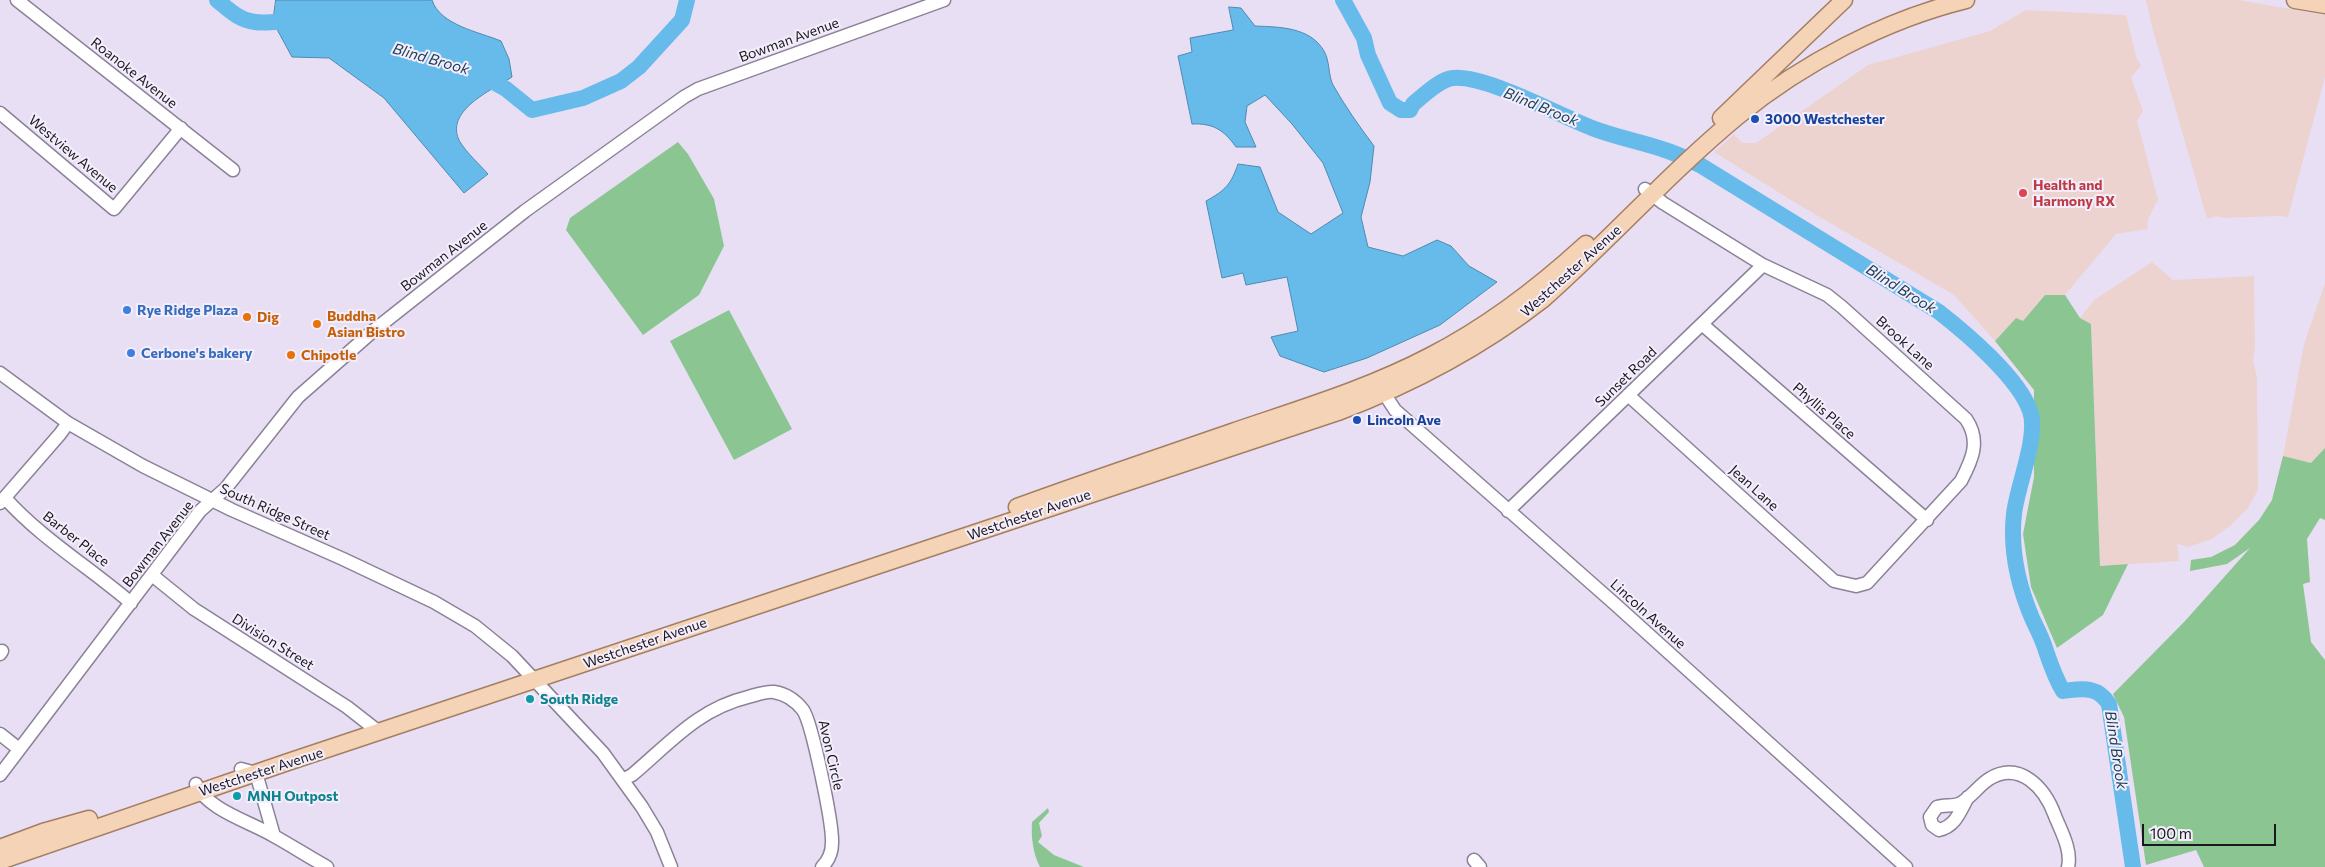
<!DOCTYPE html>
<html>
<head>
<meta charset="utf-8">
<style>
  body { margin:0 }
  #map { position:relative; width:2325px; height:867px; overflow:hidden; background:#e8dff5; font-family:Commissioner,sans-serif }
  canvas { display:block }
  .scale { position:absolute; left:2142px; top:824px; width:134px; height:22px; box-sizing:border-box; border:2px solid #1a171e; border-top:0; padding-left:6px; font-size:15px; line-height:18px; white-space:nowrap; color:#1a171e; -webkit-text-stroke:4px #f4eefc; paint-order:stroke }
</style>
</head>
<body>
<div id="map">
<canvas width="2325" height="867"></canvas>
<div class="scale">100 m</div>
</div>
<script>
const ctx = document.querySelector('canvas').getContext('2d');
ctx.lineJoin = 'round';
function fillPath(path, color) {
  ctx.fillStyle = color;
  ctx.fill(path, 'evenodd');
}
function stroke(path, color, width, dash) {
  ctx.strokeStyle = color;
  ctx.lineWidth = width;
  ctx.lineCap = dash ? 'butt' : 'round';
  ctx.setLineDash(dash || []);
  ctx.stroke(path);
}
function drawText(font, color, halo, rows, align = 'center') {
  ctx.font = font + ' Commissioner,sans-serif';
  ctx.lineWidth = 4;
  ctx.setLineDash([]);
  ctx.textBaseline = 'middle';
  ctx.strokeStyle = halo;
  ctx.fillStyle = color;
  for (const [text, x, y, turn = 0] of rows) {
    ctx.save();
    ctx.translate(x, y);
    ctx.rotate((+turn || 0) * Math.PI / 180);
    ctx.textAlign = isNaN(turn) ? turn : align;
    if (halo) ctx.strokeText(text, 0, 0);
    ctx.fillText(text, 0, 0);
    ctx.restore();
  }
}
fillPath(new Path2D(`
  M2146,0H2239L2325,15V77L2288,217L2279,216L2224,218L2216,216L2207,219L2152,27Z
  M2026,10L2126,15L2136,56L2141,66L2131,77L2143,111L2137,121L2158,199L2148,220L2147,229L2116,234L2065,295H2045L2023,322L2016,318L1995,341L1954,295L1794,202L1714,152L1734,134L1742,143H1756L1868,65L1990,31Z
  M2152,262L2173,280L2254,276L2255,347L2253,361L2257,377L2258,490L2248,508L2231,525L2212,539L2188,547L2177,544L2179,561L2100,566L2091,324L2080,318L2094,300Z
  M2325,283V474L2227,564L2190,571L2191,560L2211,557L2235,545L2259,520L2272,501L2282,461L2304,344Z`), '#edd3cf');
fillPath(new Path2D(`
  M678,142L688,154L714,199L724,246L699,295L643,335L566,230L570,218Z
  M2045,295H2065L2080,318L2091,324L2100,566L2128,564L2103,615L2057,648L2031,587L2023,534L2034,477V390L1995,341L2016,318L2023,321Z
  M729,310L792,429L734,460L670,341Z
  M2325,448V520L2320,518L2307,539L2310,582L2303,584L2311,642L2325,660V867H2204L2196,850L2146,865L2124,717L2113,694L2185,621L2250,548L2227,564L2190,571L2191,560L2211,557L2235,545L2259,520L2272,500L2283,456L2311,463Z
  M1048,808L1049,812L1039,823L1042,836L1038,842L1054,855L1084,867H1040C1033,854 1031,837 1032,822Z`), '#8bc692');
const water = new Path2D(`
  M276,0H432C440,25 479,32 501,41L509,59L512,77C492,90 443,111 460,142C467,153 479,164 488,174L464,193L384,98L329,58L292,57L273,22Z
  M1229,7L1241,8L1255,26C1280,27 1310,27 1324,51C1330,61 1328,75 1333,85C1345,106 1359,126 1374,146L1370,182L1361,217L1368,247L1403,256L1437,240L1451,246L1469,266L1497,282L1440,325L1367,358L1324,372L1280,356L1271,337L1298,331L1287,277L1246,285L1243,273L1222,278L1206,201C1226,190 1231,184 1238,164L1260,167L1278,212L1311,234L1343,213L1323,163L1292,124L1265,95L1247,106L1245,122L1256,147H1236C1224,130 1213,123 1192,124L1178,56L1192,52L1190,38L1233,30Z`);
fillPath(water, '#66bbeb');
stroke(water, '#4f8aae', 1);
stroke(new Path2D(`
  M217,0C229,10 239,20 255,22C269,24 279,19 294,25
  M1343,0L1364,38L1368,55L1390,103L1401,110H1410L1413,104C1424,95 1440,79 1453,78C1486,75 1558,115 1592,128C1615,137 1638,141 1662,149C1675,153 1688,159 1700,165L1939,312C1966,333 2019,378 2030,411C2039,436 2017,486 2014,514C2010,550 2018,585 2032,618C2036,627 2041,636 2044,645C2050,662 2054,676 2063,691C2081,689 2097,685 2109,704L2133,867
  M481,75L506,89L532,110L583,98L621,81L639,67L682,20L687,0`), '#66bbeb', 16);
const minor = new Path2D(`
  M17,0L233,170
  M0,113L114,209L181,128
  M1703,325L1927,520
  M0,373L68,423L143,466L232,510L343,559L434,602L475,626L512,656L603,753L642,807L657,832L671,867
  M1380,387L1395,410L1616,605L1906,867
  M1628,395L1834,581L1856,586L1867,583L1961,481C1972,460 1981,441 1966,419L1842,307L1827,295L1763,265L1663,203L1645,189
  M5,498C42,539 89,567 131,603
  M0,503L60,434L68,423
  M1508,511L1763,265
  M152,575L194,609L347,707L379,732
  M0,654L2,651
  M0,734L19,749
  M241,769L256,773L274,836
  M0,775L200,511L226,488L298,397L373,331L525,211L684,97L698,89L944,0
  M624,779L632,775C670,743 698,709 748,697C756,695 766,691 774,692C786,694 796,701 803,710C812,723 833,824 832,843C832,852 828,861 822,867
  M196,784C207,810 251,822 274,836C292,846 309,857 327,867
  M1968,797C1960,811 1956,826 1939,830L1932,825L1930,817L1937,807C1943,805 1953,806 1959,804C1971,798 1978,786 1989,779C2020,760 2045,788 2055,816C2061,831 2072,850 2068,867
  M1474,860L1480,867`);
const major = new Path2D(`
  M2295,0L2325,5
  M1721,118L1844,0
  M1017,507C1088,481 1160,457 1232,432C1299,409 1367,389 1430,356C1487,327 1539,287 1586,244
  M0,848L43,832L89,819
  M0,861L285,763L1338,412C1412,384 1479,349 1542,300C1609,241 1669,173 1738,116C1803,63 1885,20 1966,0`);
stroke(minor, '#8b8297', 15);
stroke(major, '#a47e62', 19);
stroke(minor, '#fff', 12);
stroke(major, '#f5d3b6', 16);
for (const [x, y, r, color] of [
  [1755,119,5,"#1a4fb4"],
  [2023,193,5,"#e0444e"],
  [127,310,5,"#3f7fe0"],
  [247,317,5,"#e8710a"],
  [317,324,5,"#e8710a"],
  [131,353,5,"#3f7fe0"],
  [291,355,5,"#e8710a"],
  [1357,420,5,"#1a4fb4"],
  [530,699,5,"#0f9aa8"],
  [237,796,5,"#0f9aa8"]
]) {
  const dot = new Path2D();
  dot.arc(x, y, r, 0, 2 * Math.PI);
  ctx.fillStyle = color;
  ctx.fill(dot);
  stroke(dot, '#f4eefc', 2);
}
drawText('14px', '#1a171e', '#f4eefc', [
  ["Bowman Avenue",789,40,-20],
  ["Roanoke Avenue",134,73,38],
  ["Westview Avenue",73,154,40],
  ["Bowman Avenue",444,256,-38],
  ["Westchester Avenue",1571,271,-42],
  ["Brook Lane",1905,343,42],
  ["Sunset Road",1626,377,-44],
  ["Phyllis Place",1824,411,41],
  ["Jean Lane",1754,488,42],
  ["South Ridge Street",275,512,24],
  ["Westchester Avenue",1029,515,-19],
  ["Barber Place",76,539,38],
  ["Bowman Avenue",158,544,-52],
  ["Lincoln Avenue",1648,614,42],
  ["Division Street",273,642,32],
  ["Westchester Avenue",645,643,-19],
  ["Avon Circle",831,755,77],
  ["Westchester Avenue",261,772,-18]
]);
drawText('bold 14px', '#164399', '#f4eefc', [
  ["3000 Westchester",1765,119],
  ["Lincoln Ave",1367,420]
], 'left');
drawText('bold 14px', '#be3a42', '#f4eefc', [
  ["Health and",2033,185],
  ["Harmony RX",2033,201]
], 'left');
drawText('bold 14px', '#366cbe', '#f4eefc', [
  ["Rye Ridge Plaza",137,310],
  ["Cerbone's bakery",141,353]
], 'left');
drawText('bold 14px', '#c56008', '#f4eefc', [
  ["Buddha",327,316],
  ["Asian Bistro",327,332],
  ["Dig",257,317],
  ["Chipotle",301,355]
], 'left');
drawText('bold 14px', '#0d838f', '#f4eefc', [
  ["South Ridge",540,699],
  ["MNH Outpost",247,796]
], 'left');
drawText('italic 15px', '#1c4055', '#f4eefc', [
  ["Blind Brook",431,59,16],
  ["Blind Brook",1541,107,22],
  ["Blind Brook",1901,289,32],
  ["Blind Brook",2116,750,81]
]);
</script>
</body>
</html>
